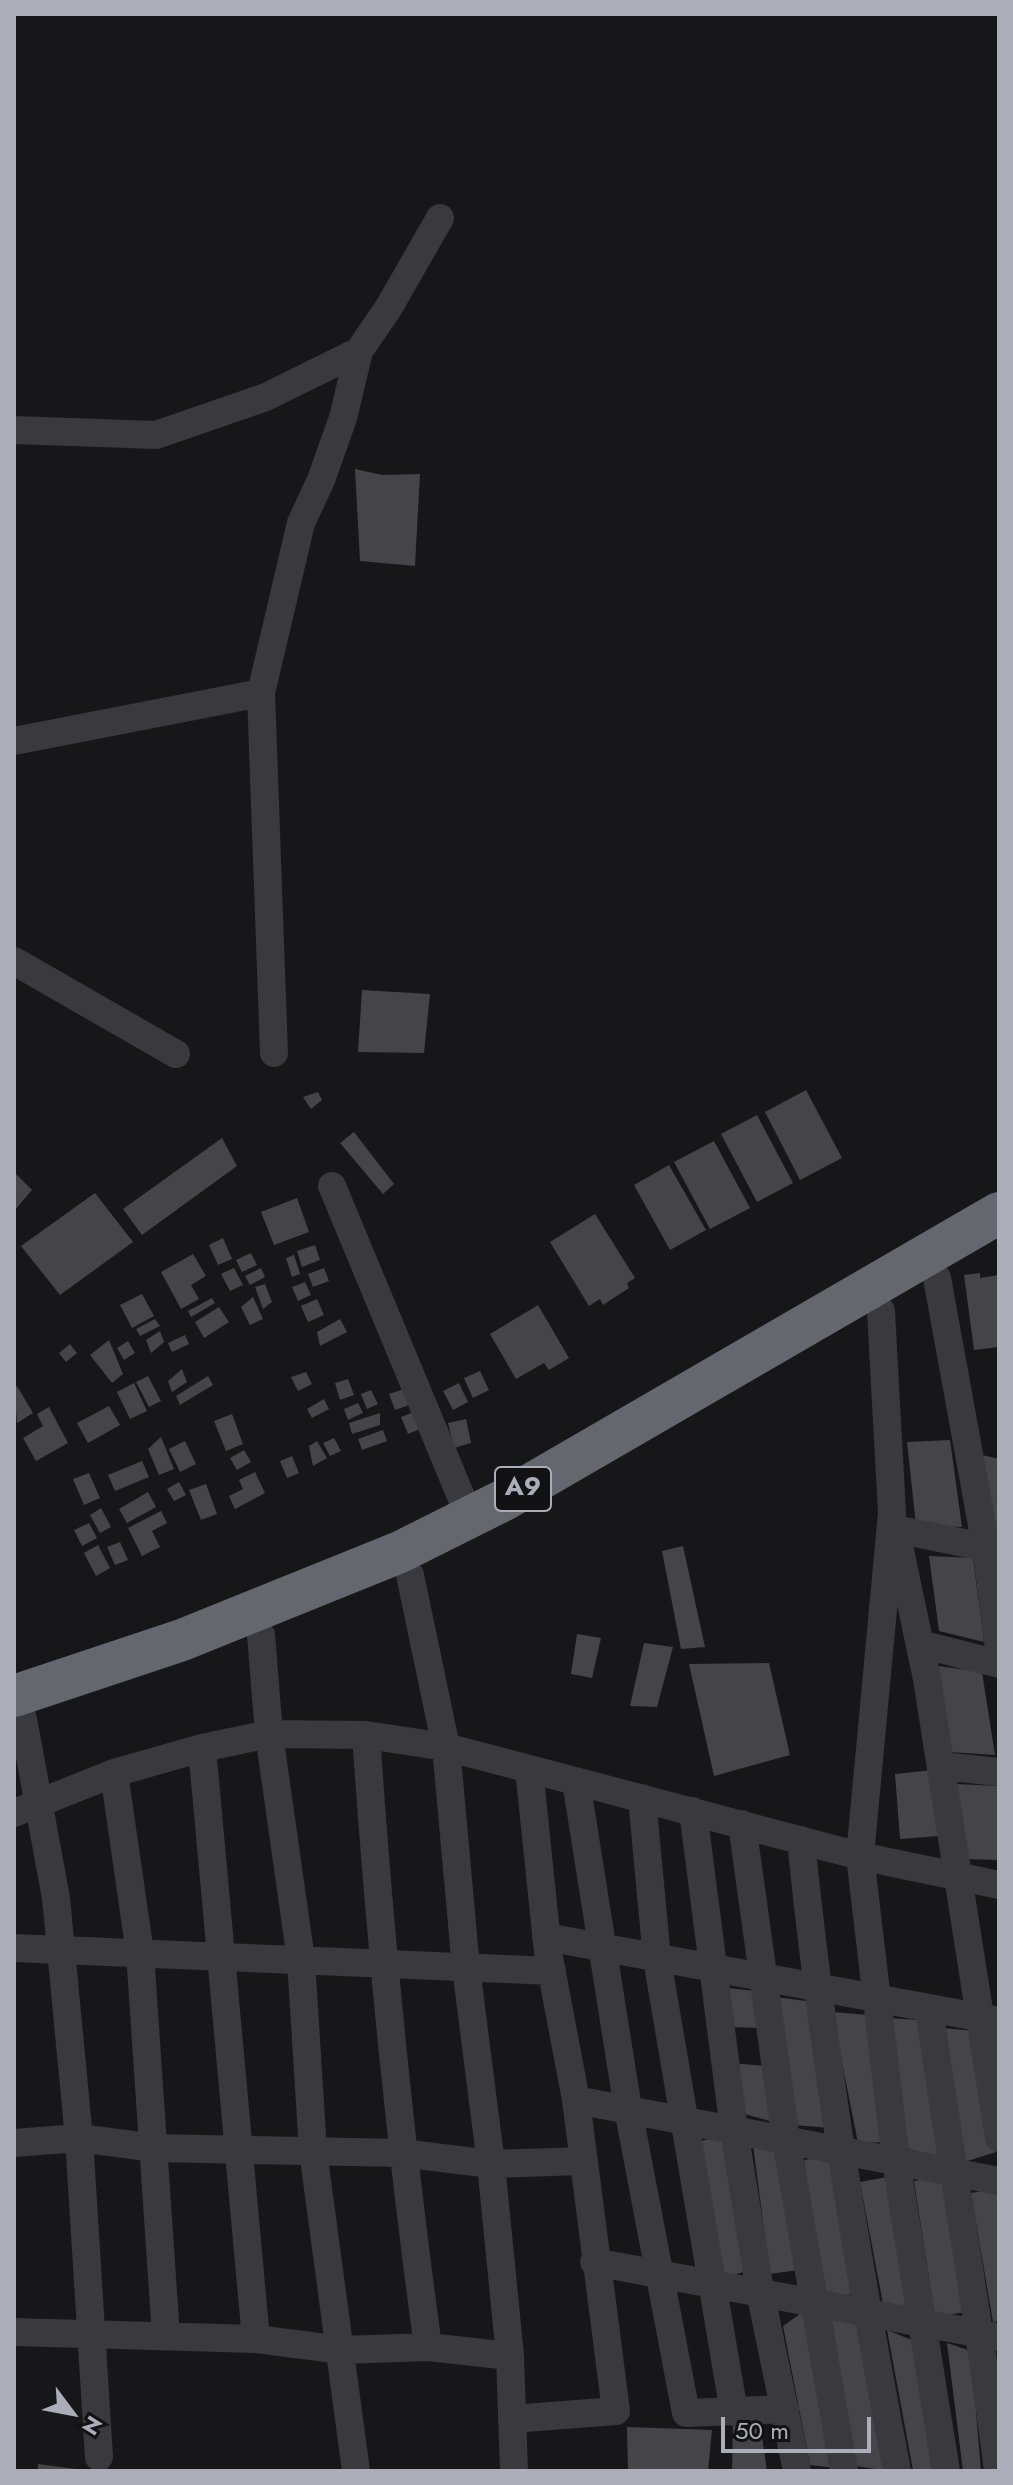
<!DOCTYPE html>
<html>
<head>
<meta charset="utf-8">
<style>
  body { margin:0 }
  #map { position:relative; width:1013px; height:2485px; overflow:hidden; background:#171719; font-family:Jost,sans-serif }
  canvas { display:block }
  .frame { position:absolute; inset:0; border:16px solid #abaeb8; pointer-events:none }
  .north { position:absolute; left:32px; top:2373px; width:80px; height:80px; -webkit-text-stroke:6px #121214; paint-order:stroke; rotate:122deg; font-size:22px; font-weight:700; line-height:32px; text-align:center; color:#abaeb8 }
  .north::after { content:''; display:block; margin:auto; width:28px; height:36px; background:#abaeb8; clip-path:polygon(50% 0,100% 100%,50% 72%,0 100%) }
  .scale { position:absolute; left:721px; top:2417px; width:150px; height:36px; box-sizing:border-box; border:4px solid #abaeb8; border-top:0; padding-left:10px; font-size:24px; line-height:28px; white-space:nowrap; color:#abaeb8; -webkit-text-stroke:6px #121214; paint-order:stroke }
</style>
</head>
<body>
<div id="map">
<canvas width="1013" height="2485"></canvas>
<div class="frame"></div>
<div class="north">N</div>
<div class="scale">50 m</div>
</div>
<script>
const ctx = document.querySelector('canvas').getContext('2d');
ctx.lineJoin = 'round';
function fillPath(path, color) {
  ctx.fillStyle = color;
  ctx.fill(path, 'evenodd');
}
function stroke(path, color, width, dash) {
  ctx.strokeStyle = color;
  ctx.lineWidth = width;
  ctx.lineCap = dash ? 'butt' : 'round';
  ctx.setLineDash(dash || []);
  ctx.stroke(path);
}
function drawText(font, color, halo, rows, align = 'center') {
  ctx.font = font + ' Jost,sans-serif';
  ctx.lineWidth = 8;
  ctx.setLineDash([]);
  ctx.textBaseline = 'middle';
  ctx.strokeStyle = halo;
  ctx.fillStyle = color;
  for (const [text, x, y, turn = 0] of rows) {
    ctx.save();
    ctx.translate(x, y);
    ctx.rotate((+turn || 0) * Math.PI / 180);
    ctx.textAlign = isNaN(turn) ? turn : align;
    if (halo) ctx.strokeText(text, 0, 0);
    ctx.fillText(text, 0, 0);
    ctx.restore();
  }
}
fillPath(new Path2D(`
  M355,469L382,475L420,474L415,566L360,561Z
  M362,990L430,994L424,1053L358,1052Z
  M806,1090L842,1158L800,1180L765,1112Z
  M318,1092L322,1100L311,1109L303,1097Z
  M757,1115L793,1183L757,1202L721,1134Z
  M354,1132L394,1184L383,1194L340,1143Z
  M222,1138L237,1166L142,1235L123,1209Z
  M714,1141L750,1208L710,1229L674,1162Z
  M669,1165L706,1230L670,1250L634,1185Z
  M14,1172L32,1190L14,1211Z
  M95,1193L133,1242L60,1295L21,1246Z
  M297,1198L309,1232L274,1245L261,1212Z
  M595,1214L635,1278L627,1283L629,1288L603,1305L600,1299L589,1306L550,1242Z
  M223,1238L232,1259L218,1265L209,1245Z
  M315,1245L320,1260L302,1267L297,1251Z
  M251,1253L257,1265L242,1272L236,1260Z
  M193,1254L206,1276L191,1285L199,1299L181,1309L161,1272Z
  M294,1255L300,1274L292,1277L286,1258Z
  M234,1268L243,1285L230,1291L221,1274Z
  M261,1268L265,1277L250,1285L245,1276Z
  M324,1268L329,1281L313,1287L308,1274Z
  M980,1273V1278L999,1275V1347L974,1350L964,1275Z
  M305,1282L311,1295L298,1301L292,1287Z
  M265,1284L272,1302L263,1309L255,1287Z
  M142,1294L154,1316L132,1328L120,1305Z
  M253,1297L263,1319L250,1325L241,1307Z
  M212,1298L215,1303L191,1317L188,1311Z
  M317,1299L324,1315L308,1322L301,1306Z
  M538,1305L569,1358L549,1370L544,1363L516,1379L490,1334Z
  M219,1307L229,1322L204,1338L195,1322Z
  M155,1319L160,1326L140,1336L136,1329Z
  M340,1319L347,1332L320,1346L317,1332Z
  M160,1331L164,1342L151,1353L146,1340Z
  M185,1335L189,1344L172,1352L168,1343Z
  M109,1340L123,1374L112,1383L90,1355Z
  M128,1341L135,1353L124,1360L117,1348Z
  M70,1344L77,1353L66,1362L59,1353Z
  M182,1369L187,1382L172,1392L168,1381Z
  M480,1371L489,1390L473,1398L464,1378Z
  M306,1372L312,1384L298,1391L291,1377Z
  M148,1376L161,1401L149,1407L136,1382Z
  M208,1376L213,1385L180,1405L176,1396Z
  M348,1379L354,1395L340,1400L335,1383Z
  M134,1383L147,1411L130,1419L117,1392Z
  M459,1383L468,1402L453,1410L443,1391Z
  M17,1386L33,1413L17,1423L14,1388Z
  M404,1389L409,1405L395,1410L389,1394Z
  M371,1390L378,1404L367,1409L361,1394Z
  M324,1399L329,1409L312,1418L307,1409Z
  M358,1403L363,1413L348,1420L344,1409Z
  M109,1406L120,1425L88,1443L77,1423Z
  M49,1407L68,1443L36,1461L23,1438L43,1426L37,1414Z
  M414,1412L420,1429L408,1434L401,1417Z
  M380,1413V1425L352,1434L349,1423Z
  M232,1414L243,1444L226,1451L214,1421Z
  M466,1419L471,1443L454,1448L448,1423Z
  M383,1430L387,1441L362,1450L358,1439Z
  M161,1437L174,1469L159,1475L148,1449Z
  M334,1438L341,1451L330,1456L323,1443Z
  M950,1440L962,1527L916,1525L907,1442Z
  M185,1441L196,1464L180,1472L169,1449Z
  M317,1441L327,1458L313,1466L309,1446Z
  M244,1450L251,1462L237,1470L230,1458Z
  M978,1454L999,1459V1538H992Z
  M292,1456L299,1473L287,1478L280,1461Z
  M142,1461L149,1477L115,1491L108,1475Z
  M255,1472L265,1493L235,1509L229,1496L243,1489L239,1480Z
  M89,1473L100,1498L84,1505L73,1479Z
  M179,1482L186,1495L174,1501L167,1489Z
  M206,1484L217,1514L201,1520L189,1490Z
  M148,1492L156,1507L127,1523L119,1509Z
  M101,1508L111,1527L100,1533L90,1515Z
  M161,1511L167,1523L152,1531L160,1547L142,1556L128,1528Z
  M89,1523L97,1538L82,1546L74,1530Z
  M120,1542L128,1560L115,1565L107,1547Z
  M98,1545L110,1568L96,1576L84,1553Z
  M683,1546L705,1647L681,1649L662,1551Z
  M929,1556L973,1558L984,1642L939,1631Z
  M577,1634L601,1638L592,1678L571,1674Z
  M644,1643L673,1647L657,1707L630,1706Z
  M769,1663L790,1755L714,1776L689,1664Z
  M938,1666L982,1672L995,1755L949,1752Z
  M933,1770L939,1836L900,1839L895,1774Z
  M955,1784L999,1786V1860L964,1859Z
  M720,1987L763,1992L766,2028L722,2027Z
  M776,1997L813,2002L832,2128L793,2125Z
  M832,2012L869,2015L887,2142L858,2143Z
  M886,2018L921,2020L941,2157L908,2149Z
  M943,2028L975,2031L996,2152L961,2163Z
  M730,2063L767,2066L770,2121L737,2112Z
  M729,2135L757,2269L723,2277L695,2142Z
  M783,2142L798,2270L770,2274L753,2145Z
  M835,2155L853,2294L823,2299L804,2160Z
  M893,2176L917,2303L884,2309L860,2182Z
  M946,2176L966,2312L935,2317L914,2181Z
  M999,2188V2321L993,2322L971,2193Z
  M804,2311L836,2468L810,2465L783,2326Z
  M831,2317L860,2323L888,2471L856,2466Z
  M887,2330L912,2340L935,2471L913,2470Z
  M947,2343L971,2351L981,2471H963Z
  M760,2422L767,2471H732L733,2423Z
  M627,2427L712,2430L708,2471H628Z
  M38,2464L76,2469V2471H38Z`), '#454449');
stroke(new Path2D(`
  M14,430L156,435L266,397L359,351
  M14,741L261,693
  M14,961L176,1054
  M274,1053L261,693L301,523L321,480L343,418L359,351L389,307L440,218
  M332,1186L470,1518
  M937,1278L986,1547L999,1649
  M881,1311L892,1513L860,1856L896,2161L946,2471
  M895,1529L999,1550
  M898,1541L927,1679L999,2138
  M410,1575L446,1747L466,1968L491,2164L510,2356L514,2471
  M261,1635L269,1734L301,1960L313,2151L356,2471
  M920,1644L999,1664
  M23,1719L56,1898L79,2138L99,2457
  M366,1735C380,1941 400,2143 428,2347
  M202,1748L256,2339
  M941,1766L999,1772
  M114,1773L140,1953L166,2336
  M576,1781L628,2109L686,2413L785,2409
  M642,1798L657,1959L734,2412
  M693,1811L734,2130L760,2291L797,2471
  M14,1813L114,1773L202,1748L269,1734L366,1735L446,1747L860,1856L999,1885
  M742,1824L786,2140L844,2471
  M801,1840C822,2052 857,2262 897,2471
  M546,1937L994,2020
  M14,1948L552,1971
  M929,2008C951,2163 979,2316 998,2471
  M576,2100L999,2181
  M14,2143L79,2138L155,2148L401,2153L491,2164L583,2161
  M594,2262L998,2337
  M14,2332L256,2339L342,2350L428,2347L510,2356
  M512,2419L616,2411L576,2100L548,1952L529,1769`), '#39393e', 28);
stroke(new Path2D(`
  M14,1696L182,1640L400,1552L504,1500L999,1213`), '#65676e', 42);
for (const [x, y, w] of [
  [523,1489,56]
]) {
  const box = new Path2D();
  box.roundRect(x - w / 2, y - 22, w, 44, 6);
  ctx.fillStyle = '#121214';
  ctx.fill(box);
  stroke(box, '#abaeb8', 2);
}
drawText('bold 26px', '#abaeb8', null, [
  ["A9",523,1489]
]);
</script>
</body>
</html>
